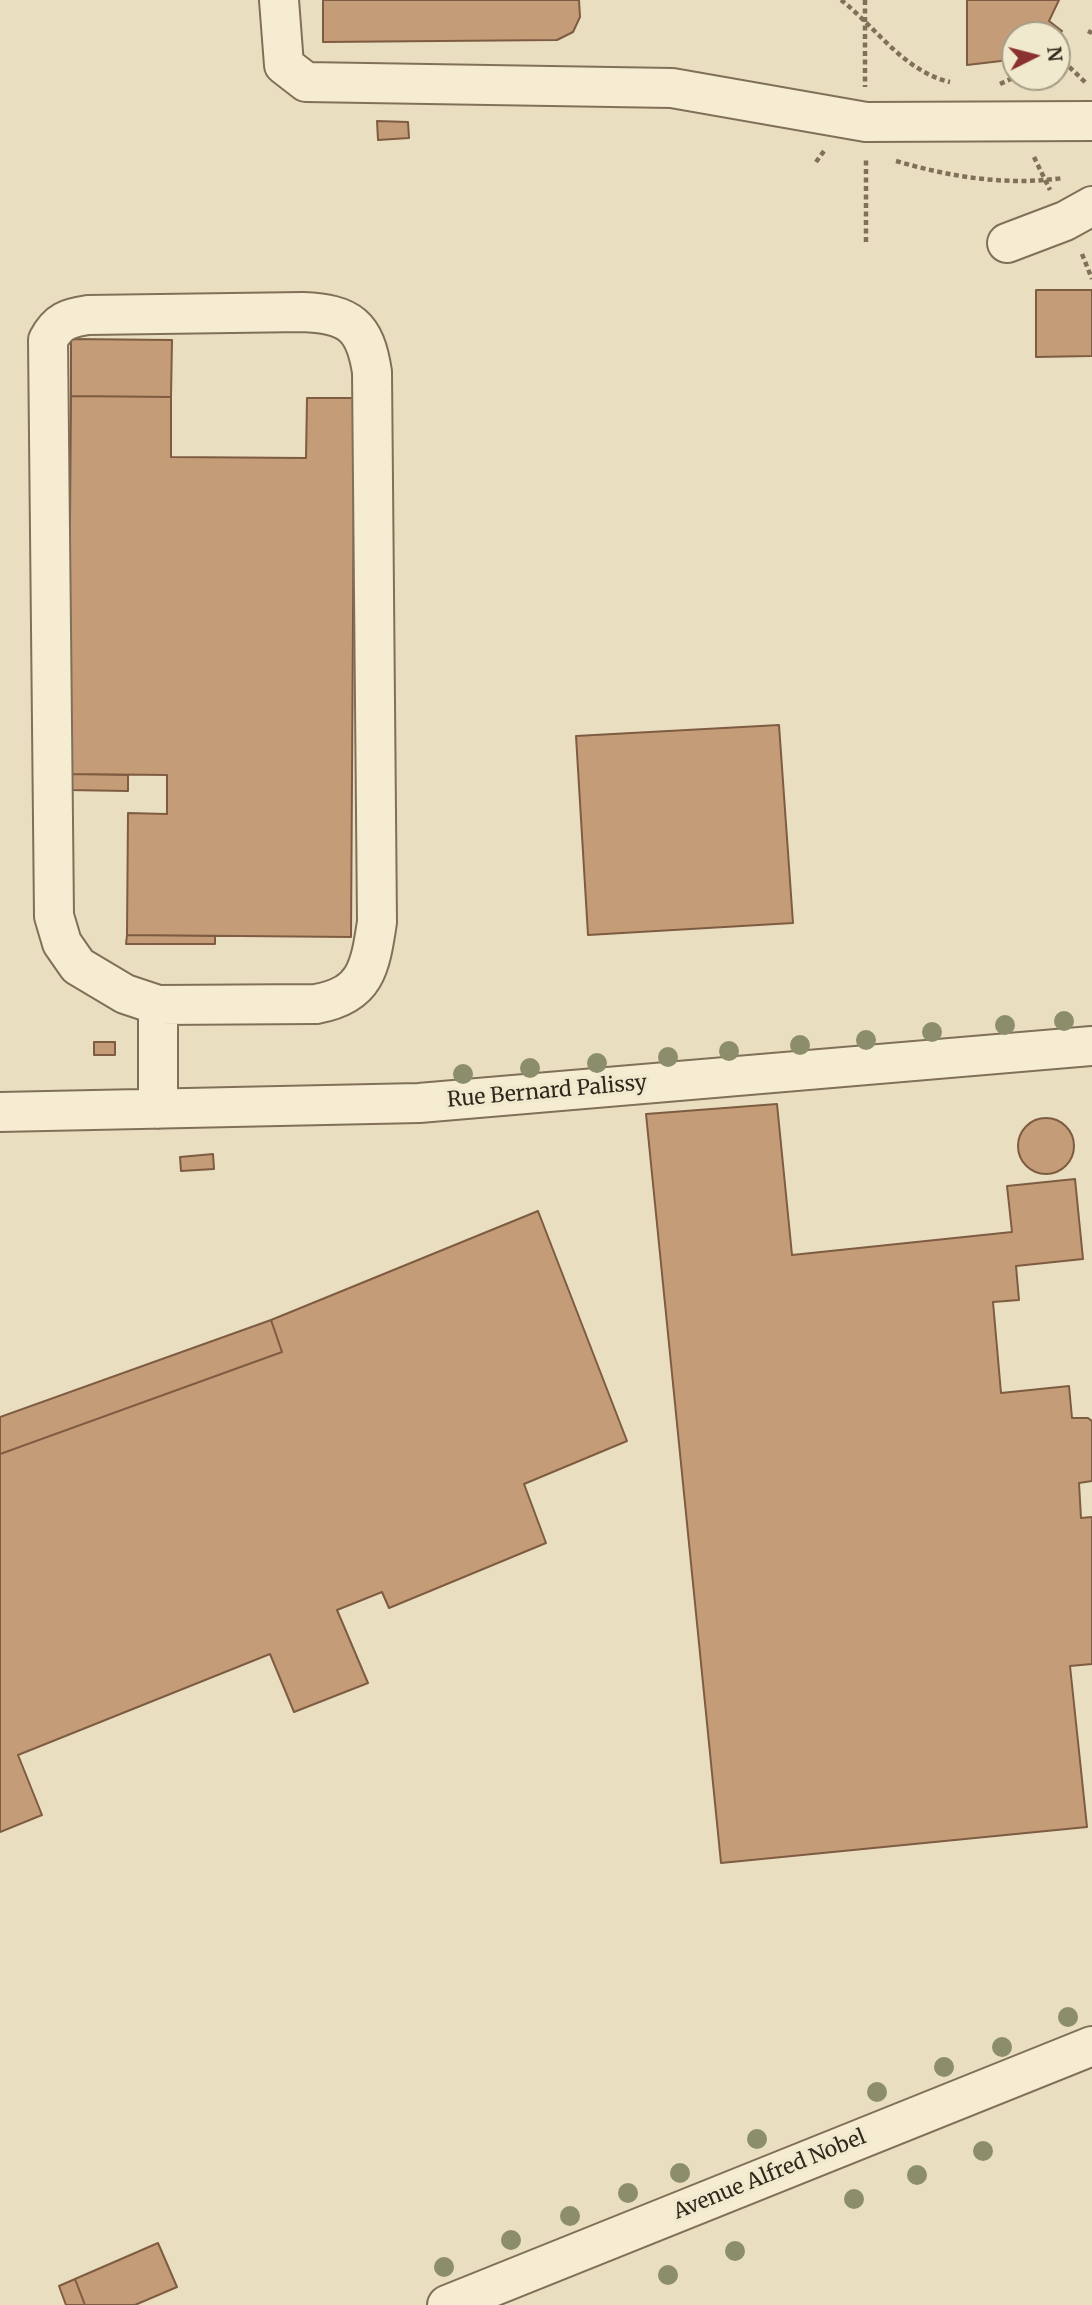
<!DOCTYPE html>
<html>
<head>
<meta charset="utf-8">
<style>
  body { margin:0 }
  #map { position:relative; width:1092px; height:2305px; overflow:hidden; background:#e9dfc0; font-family:Merriweather,serif }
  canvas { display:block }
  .north { position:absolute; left:1001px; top:21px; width:70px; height:70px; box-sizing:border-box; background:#f1e9ce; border:2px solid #a49c87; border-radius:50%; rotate:84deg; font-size:19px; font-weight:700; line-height:28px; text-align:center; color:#31281d }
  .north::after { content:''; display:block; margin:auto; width:24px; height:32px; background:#8a322f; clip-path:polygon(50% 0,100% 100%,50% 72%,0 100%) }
</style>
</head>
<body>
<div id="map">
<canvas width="1092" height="2305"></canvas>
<div class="north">N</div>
</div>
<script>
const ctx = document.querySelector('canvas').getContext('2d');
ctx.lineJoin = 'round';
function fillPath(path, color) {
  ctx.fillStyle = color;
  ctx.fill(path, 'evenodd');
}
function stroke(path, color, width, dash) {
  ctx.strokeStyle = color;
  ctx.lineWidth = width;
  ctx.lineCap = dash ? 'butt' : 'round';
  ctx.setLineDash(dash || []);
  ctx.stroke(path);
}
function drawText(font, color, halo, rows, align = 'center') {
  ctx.font = font + ' Merriweather,serif';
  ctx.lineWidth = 7;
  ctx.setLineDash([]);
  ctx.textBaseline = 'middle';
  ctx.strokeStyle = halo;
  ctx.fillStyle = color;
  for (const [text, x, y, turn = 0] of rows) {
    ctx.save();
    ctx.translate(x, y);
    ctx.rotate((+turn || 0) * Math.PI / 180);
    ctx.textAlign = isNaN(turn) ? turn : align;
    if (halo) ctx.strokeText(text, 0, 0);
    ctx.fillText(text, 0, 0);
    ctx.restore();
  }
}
const building = new Path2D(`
  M323,0H579L580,17L573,32L557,40L323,42Z
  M967,0H1059L1049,21L1062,31L1057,38V35H1015V53L1001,61L967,65Z
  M377,121L408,122L409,138L378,140Z
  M1036,290H1092V356L1036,357Z
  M71,339L172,340L171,397L71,396Z
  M71,396L171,397V457L306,458L307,398H361L354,459L351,937L127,935L128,813L167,814V775L68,774Z
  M779,725L793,923L588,935L576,736Z
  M68,774L128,775V791L68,790Z
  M127,935L215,936V944H126Z
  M94,1042H115V1055H94Z
  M777,1104L792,1255L1012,1232L1007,1186L1075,1179L1083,1259L1016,1266L1019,1300L993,1302L1001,1393L1069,1386L1072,1418H1088L1092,1421V1481L1079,1483L1081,1518L1092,1517V1664L1070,1666L1087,1827L721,1863L646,1114Z
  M1018 1146a28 28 0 1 1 56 0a28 28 0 1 1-56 0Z
  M213,1154L214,1169L181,1171L180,1157Z
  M538,1211L627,1441L524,1484L546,1543L389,1608L382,1592L337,1610L368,1683L294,1712L270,1654L18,1755L42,1815L0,1832V1454L282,1352L271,1320Z
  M271,1320L282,1352L0,1454V1417Z
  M158,2243L177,2287L135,2305H85L75,2279Z
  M75,2279L85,2305H66L59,2286Z`);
fillPath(building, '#c59c78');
stroke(building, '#7e5c41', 2);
const minor = new Path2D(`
  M279,0L284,65L306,82L672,88L866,122L1092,121
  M1007,243L1065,221L1092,206
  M303,312C350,314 365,326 372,372L377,922C370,968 366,995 316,1004L158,1005L125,994L78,966L62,943L54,916L48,340C58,321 68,318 88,315Z
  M158,1109V1005
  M0,1112L419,1103L1092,1046
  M447,2305L1092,2046`);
stroke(minor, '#817059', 42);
stroke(new Path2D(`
  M841,0C876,27 903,71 950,82
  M865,0V87
  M1088,31L1092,33
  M1057,55L1086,83
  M1000,84L1015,77
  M1034,157L1050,190
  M896,161C951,177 1006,186 1063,178
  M816,162L824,151
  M866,242V158
  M1082,254L1092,279`), '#817059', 4.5, [5, 3.5]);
stroke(minor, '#f5ecd2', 38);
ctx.fillStyle = '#8c8e6b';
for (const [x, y] of [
  [1064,1021],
  [1005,1025],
  [932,1032],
  [866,1040],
  [800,1045],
  [729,1051],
  [668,1057],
  [597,1063],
  [530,1068],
  [463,1074],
  [1068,2017],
  [1002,2047],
  [944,2067],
  [877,2092],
  [757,2139],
  [983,2151],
  [680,2173],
  [917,2175],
  [628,2193],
  [854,2199],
  [570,2216],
  [511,2240],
  [735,2251],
  [444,2267],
  [668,2275]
]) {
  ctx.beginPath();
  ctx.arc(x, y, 10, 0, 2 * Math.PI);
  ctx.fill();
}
drawText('21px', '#31281d', '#f1e9ce', [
  ["Rue Bernard Palissy",547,1092,-5],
  ["Avenue Alfred Nobel",770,2175,-22]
]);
</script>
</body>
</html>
